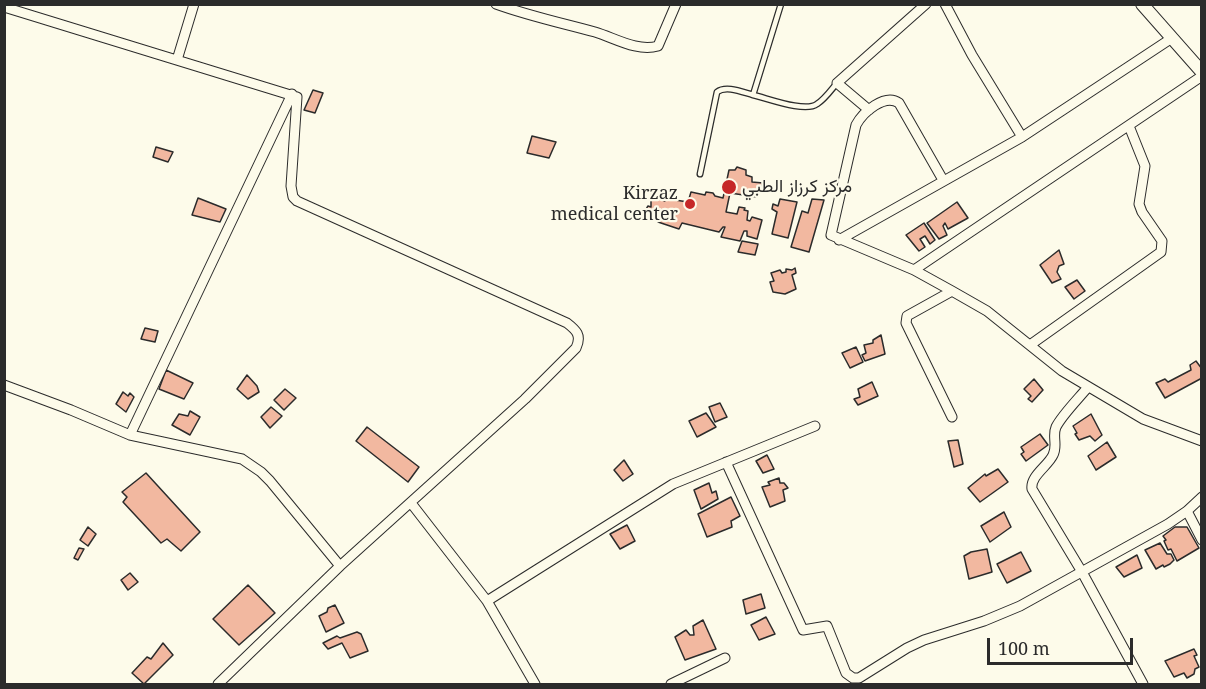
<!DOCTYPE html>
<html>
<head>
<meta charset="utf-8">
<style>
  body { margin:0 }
  #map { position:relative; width:1206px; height:689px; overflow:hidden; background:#fdfbea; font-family:"Noto Serif",serif }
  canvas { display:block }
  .frame { position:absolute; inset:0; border:6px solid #2b2b2b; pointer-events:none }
  .scale { position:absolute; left:987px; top:638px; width:146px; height:27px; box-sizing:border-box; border:3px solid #2b2b2b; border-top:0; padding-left:8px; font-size:18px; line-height:21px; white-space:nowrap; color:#2b2b2b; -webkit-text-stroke:4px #fdfbea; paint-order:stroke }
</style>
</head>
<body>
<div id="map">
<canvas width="1206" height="689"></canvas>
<div class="frame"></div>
<div class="scale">100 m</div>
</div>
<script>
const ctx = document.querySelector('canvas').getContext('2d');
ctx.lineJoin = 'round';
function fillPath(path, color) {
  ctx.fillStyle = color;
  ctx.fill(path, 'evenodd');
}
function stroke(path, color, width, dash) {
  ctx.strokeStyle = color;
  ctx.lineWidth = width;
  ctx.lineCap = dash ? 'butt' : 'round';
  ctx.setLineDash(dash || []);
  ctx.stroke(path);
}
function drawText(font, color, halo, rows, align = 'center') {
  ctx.font = font + ' "Noto Serif",Vazirmatn,serif';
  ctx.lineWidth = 4.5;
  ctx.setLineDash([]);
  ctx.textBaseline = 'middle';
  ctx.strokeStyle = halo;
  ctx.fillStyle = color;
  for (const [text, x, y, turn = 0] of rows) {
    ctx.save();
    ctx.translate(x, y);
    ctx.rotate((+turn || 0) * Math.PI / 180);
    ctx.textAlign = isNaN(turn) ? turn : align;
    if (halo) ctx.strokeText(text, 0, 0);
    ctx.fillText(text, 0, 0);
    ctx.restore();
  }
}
const building = new Path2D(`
  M313,90L323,93L315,113L304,110Z
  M532,136L556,142L549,158L527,153Z
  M156,147L173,152L168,162L153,157Z
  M737,167L746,170V175L752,177V182L763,183L757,197L730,193L726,212L737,214L739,207L745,208L744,210L748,211L747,220L750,221L752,217L762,220L757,239L747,236V231H744L740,241L721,237L725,227H723L719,232L682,223L679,229L658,222L660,215L645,211L648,206L651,207V193L662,196V200L665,201L669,192H672V190H676L675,200L688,202L691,192L705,195L706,192L713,193L715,196L723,198L729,170H735Z
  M198,198L226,209L220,222L192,215Z
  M780,199L797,202L788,238L772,234L777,212L772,209L773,204L778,206Z
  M812,199L824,200L809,252L791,247L802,211L808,213Z
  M957,202L968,218L948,229L945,223L943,226L947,235L939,239L927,223Z
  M924,223L935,240L930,244L925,236L920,239L925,247L919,251L906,235Z
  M742,241L758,244L755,255L738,252Z
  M1059,250L1064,264L1059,266L1057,272L1061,279L1052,283L1040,265Z
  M795,268L796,273L792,275L796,289L785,294L773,292L770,282L774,281L771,273L780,270L782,273L786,272V269L792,270Z
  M1077,280L1085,291L1074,299L1065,287Z
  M145,328L158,331L155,342L141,339Z
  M881,335L885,354L865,361L862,355L866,353L864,345L873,343V340Z
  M856,347L863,362L850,368L842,353Z
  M1196,361L1202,369V378L1165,398L1156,383L1165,379L1168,382L1191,370L1190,365Z
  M166,370L193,383L184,399L159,389Z
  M247,375L257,386L259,392L248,399L237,389Z
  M1034,379L1043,390L1032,402L1028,399L1031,396L1024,389Z
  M872,382L878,396L858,405L854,399L860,397L858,389Z
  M285,389L296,398L284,410L274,400Z
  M123,392L128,396L130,393L134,397L126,412L116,404Z
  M720,403L727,417L715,422L709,407Z
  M271,407L282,416L270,428L261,417Z
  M190,411L200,417L190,435L172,425L179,414L188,416Z
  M706,413L716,427L697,437L689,421Z
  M1091,414L1102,435L1095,441L1090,436L1079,440L1075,434L1077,433L1073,426Z
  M367,427L419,467L408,482L356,441Z
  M1040,434L1048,445L1026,461L1021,454L1024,452L1021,447Z
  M958,440L963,464L954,467L948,441Z
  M1107,442L1116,457L1096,470L1088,456Z
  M767,455L774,469L763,473L756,461Z
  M624,460L633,474L623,481L614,470Z
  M998,469L1008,482L980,502L968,488L985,474L986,476Z
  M146,473L200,532L181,551L167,539L161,543L123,502L127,497L122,492Z
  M779,478L780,483H784L788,488L783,490L785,501L770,507L762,487L770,485L768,482Z
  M709,483L712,493L716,491L718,499L701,509L694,490Z
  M731,497L740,516L731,521L732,527L707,537L698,514Z
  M1004,512L1011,527L990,542L981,526Z
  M627,525L635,541L620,549L610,534Z
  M88,527L96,534L88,546L80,540Z
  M1175,527H1187L1199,548L1177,561L1171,549L1168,550L1164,541L1166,540L1163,536Z
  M1160,543L1167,554H1171L1174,560L1170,564L1164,567L1163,565L1156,569L1145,550Z
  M79,548L84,549L78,560L74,558Z
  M987,549L992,572L969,579L964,556L971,552Z
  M1021,552L1031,571L1007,583L997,564Z
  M1137,555L1142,568L1124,577L1116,567Z
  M130,573L138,582L128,590L121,580Z
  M248,585L275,613L239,645L213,619Z
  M761,594L765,608L746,614L743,600Z
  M335,605L344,623L326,632L319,616L327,612L328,608Z
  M766,617L775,634L759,640L751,625Z
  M703,620L716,649L685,660L675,637L686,630L690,635H694L693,626Z
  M357,632L361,634L368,651L350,658L342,643L328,649L323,643L337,636L340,638Z
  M163,643L173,655L144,684L132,673L147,657L151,659Z
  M1194,649L1197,655L1194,656L1199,667L1195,669L1194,674L1187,678L1184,673L1174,677L1165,661Z`);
fillPath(building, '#f2b8a0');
stroke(building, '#2b2b2b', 1.5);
const lane = new Path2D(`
  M753,95C767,98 805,113 817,104C825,99 831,90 837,83
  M700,174L717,92C726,85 742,92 753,95L781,4`);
const street = new Path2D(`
  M496,4C529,16 562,23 595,32C615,38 637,52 658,46L676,4
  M945,4L972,55L1022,137
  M4,7L297,97L291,186L293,197L297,201L567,323C576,330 582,335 576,348L525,399L340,566L218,684
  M177,60L194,4
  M869,110L837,83L926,4
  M943,180L899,103C885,93 863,112 856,125L831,235L914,270L952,291L987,311L1062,371L1143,419L1202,441
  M839,240L1022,137L1172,38
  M914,270L1202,76
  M952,291L907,316L906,323L952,417
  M1030,345L1161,252L1162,241L1142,212L1139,204L1145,166L1129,126
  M4,385L71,410L130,435L242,459L261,472L270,481L340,566
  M1088,387C1079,398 1062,415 1056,427C1052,436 1058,446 1053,455C1048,466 1030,476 1032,489L1082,572L1143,684
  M130,435L292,94
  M726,462L803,630L827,626L846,673L853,678H859L907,648L924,640L984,621L1020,606L1168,524L1187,511L1202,497
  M411,503L487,601L535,684
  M1187,511L1202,540
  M487,601L673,484L815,426
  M671,684L725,658`);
const secondary = new Path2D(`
  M1142,4L1202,72`);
stroke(lane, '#2b2b2b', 7);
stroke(street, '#2b2b2b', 11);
stroke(secondary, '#2b2b2b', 14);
stroke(lane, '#fdfbea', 4.5);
stroke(street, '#fdfbea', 9);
stroke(secondary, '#fdfbea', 12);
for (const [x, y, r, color] of [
  [729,187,8,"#c62828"],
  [690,204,6,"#c62828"]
]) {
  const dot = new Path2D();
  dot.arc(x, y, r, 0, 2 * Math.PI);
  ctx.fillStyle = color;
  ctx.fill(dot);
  stroke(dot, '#fdfbea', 2);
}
drawText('18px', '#2b2b2b', '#fdfbea', [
  ["مركز كرزاز الطبي",742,187],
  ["Kirzaz",678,194,"right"],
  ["medical center",678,215,"right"]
], 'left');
</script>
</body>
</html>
